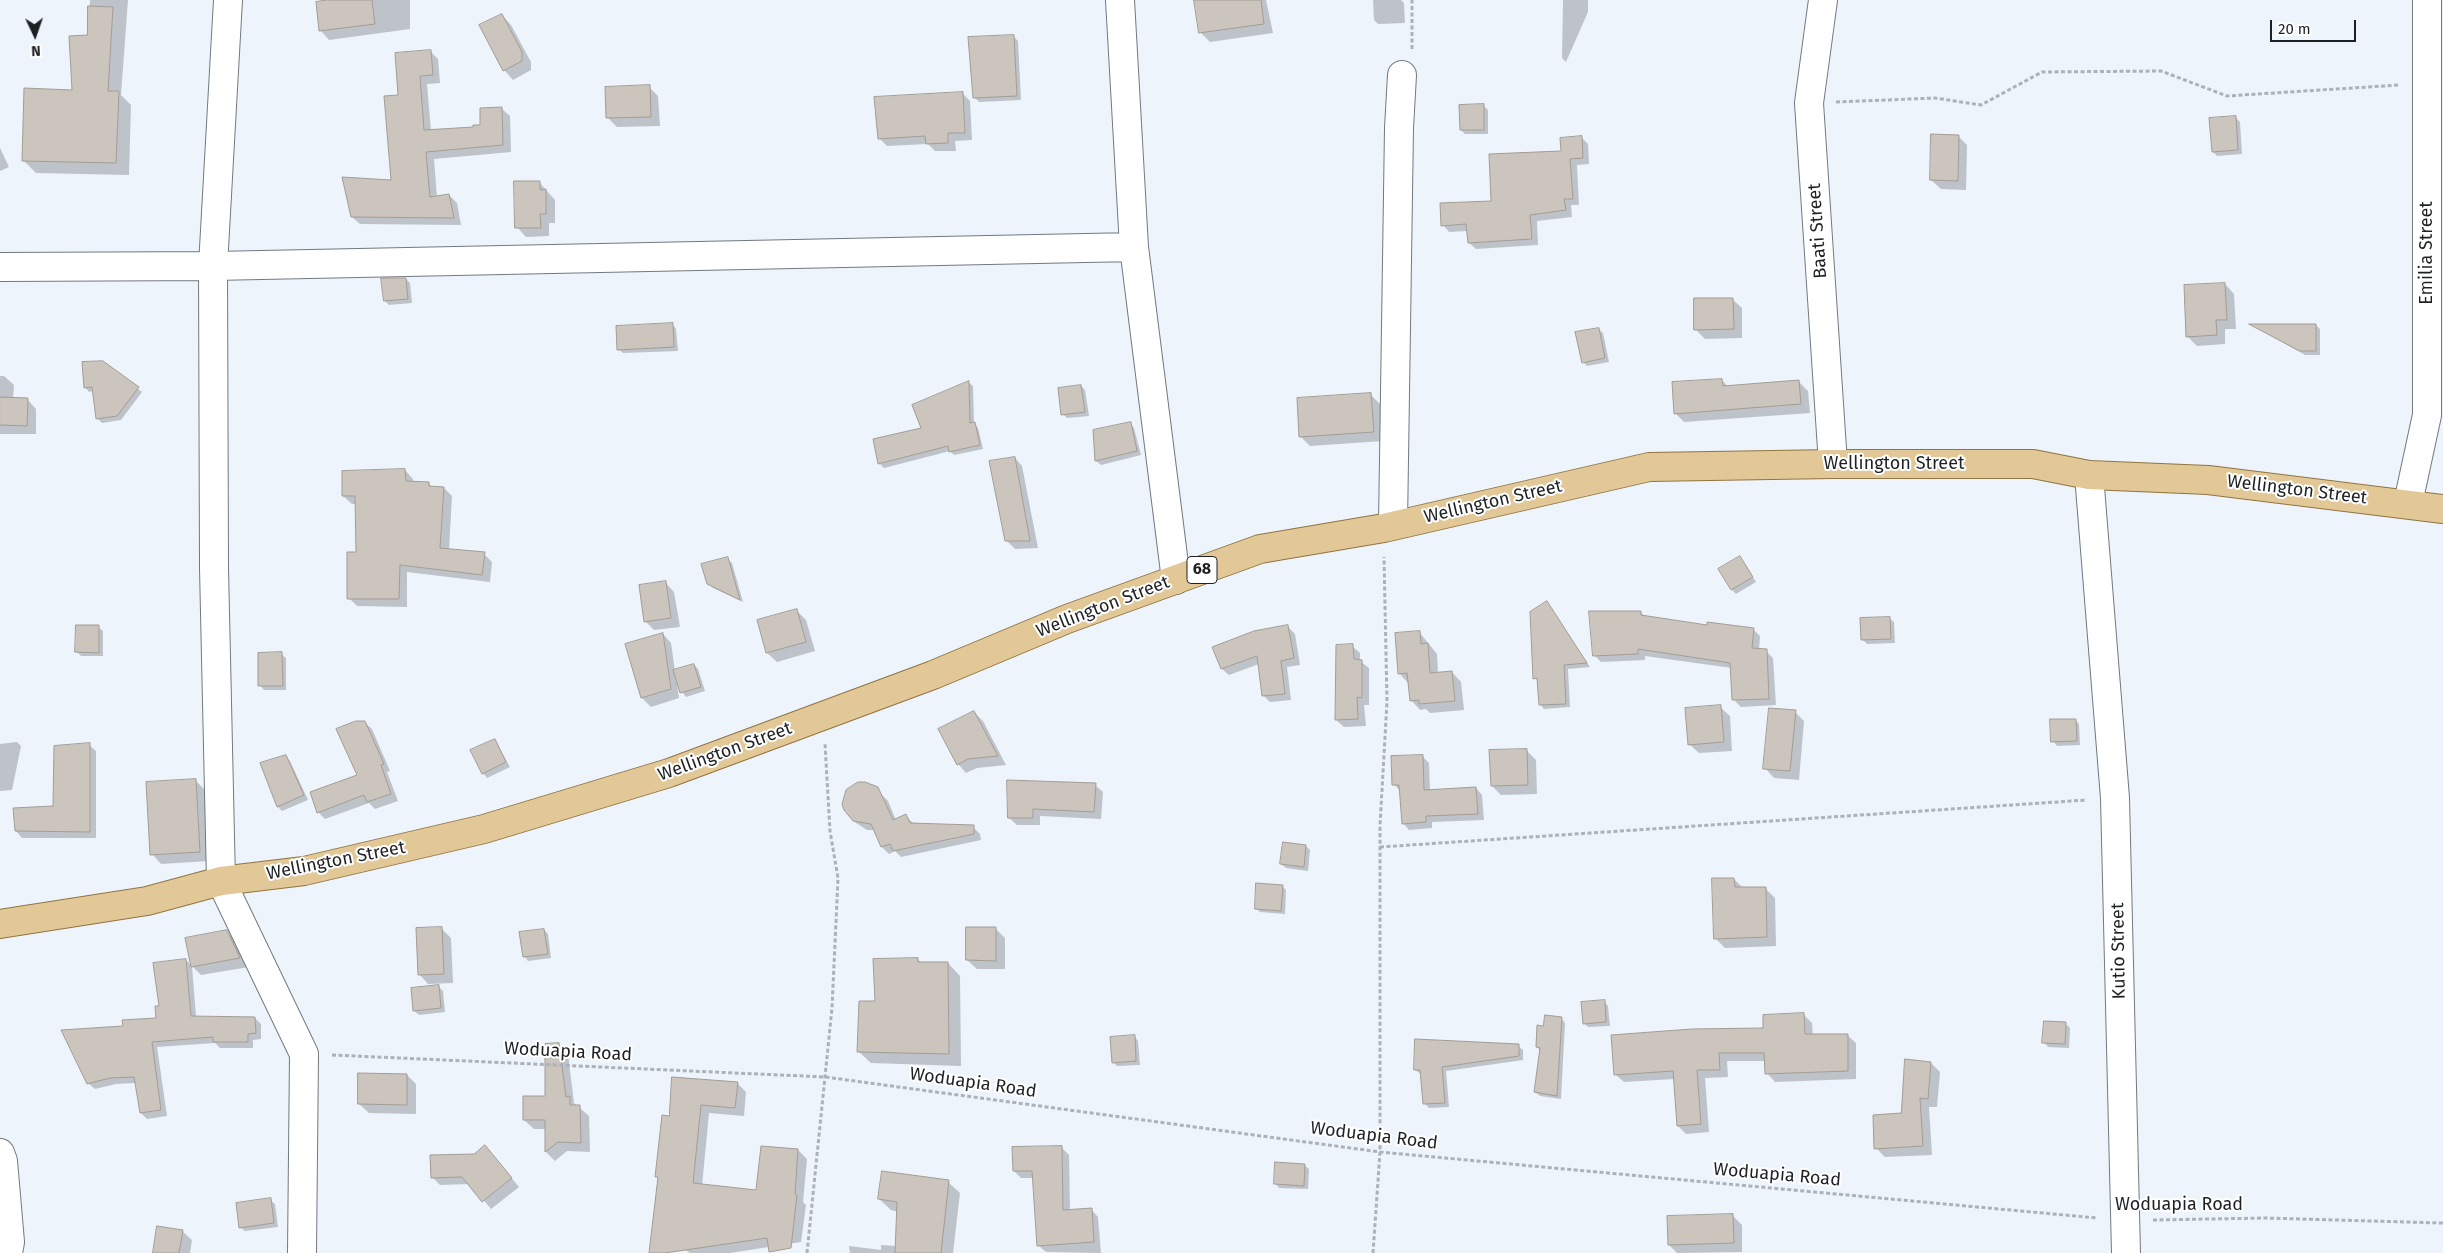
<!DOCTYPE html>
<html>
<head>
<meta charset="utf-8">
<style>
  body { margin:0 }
  #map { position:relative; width:2443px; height:1253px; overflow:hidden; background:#edf4fc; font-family:"Fira Sans",sans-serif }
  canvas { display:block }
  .north { position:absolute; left:10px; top:10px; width:50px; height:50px; -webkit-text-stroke:4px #fff; paint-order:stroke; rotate:177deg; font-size:14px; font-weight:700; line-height:20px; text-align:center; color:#1e2124 }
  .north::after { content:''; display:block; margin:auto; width:18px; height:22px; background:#1e2124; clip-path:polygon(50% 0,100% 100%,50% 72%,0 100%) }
  .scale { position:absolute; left:2270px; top:20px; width:86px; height:22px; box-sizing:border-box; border:2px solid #1e2124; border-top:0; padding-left:6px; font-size:15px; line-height:18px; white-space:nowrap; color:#1e2124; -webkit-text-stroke:4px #fff; paint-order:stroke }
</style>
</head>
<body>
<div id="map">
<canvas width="2443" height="1253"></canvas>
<div class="north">N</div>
<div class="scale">20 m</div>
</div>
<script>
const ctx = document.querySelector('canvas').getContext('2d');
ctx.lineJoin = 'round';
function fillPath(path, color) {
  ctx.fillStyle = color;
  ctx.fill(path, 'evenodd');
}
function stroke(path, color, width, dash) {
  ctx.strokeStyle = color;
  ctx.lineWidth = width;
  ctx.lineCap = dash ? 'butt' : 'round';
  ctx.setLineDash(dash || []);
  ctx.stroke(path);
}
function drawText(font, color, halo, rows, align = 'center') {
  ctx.font = font + ' "Fira Sans",sans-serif';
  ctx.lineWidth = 4;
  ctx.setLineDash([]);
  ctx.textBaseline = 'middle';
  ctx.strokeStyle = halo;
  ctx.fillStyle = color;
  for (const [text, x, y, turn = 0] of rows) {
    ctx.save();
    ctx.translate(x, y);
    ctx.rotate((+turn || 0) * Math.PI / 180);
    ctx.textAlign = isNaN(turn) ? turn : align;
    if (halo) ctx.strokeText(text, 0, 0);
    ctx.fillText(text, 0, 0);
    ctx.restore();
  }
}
fillPath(new Path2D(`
  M90,0H128L121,95L131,105L129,175L36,173L23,160L73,91L88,36Z
  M337,0H410V29L329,40L321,31L317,3Z
  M1196,0H1266L1273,33L1210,42L1201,33Z
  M1373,0H1401L1404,3L1405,23L1378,24L1374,20Z
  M1563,0H1588V12L1566,62L1562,58Z
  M502,15L511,25L531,62V70L513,80L504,70Z
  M1013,36L1018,41L1021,100L979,102L974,97Z
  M431,52L438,59L440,83L427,84L431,131L475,129L502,109L510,116L511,152L434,159L437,197L449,195L457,203L461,225L360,224L352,217L392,181L399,96Z
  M649,87L658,96L660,126L617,127L608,118Z
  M962,93L970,101L972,140L955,141L956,151H935L928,144L887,146L879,138Z
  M1483,105L1488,110V134H1465L1461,130Z
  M2235,117L2240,122L2242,154L2217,156L2213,152Z
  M1958,136L1967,145L1966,190L1941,189L1931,180Z
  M1581,137L1588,144L1589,164L1577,165L1579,205H1571L1572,217L1537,221L1538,245L1476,249L1469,243L1468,231L1449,232L1443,225L1492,202Z
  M0,148L9,167L0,171Z
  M539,182L555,200V223H549V236L526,237L517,227Z
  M406,279L410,283L412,303L389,305L385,301Z
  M2225,284L2234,294L2236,329H2225V344L2197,346L2187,336Z
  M1732,299L1742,308V338L1705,339L1695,329Z
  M672,324L676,329L678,351L623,353L618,349Z
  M2252,325H2316L2320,329V355H2305Z
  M1598,329L1603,333L1609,362L1587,366L1583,362Z
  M103,362L142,392L121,420L102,423L98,419L93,391L89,392L85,387Z
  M0,376H4L14,385L13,399H27L36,409V434H0Z
  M1722,380L1728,387L1799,382L1808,391L1810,413L1684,422L1675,413Z
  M968,382L973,386L974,423L978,428L983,449L954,455L950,451L884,468L880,464L875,440L922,428Z
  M1081,386L1085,390L1089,416L1067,418L1063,414Z
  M1371,395L1380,404L1383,441L1310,446L1300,436Z
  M1130,423L1134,428L1141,455L1101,465L1096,461Z
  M1015,458L1022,466L1038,548L1015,549L1007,541Z
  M405,470L413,479V483L429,484L432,487L444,488L452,496L449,550L484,554L492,562L490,582L407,572V607L357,606L349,598L357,553V504H352L343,496Z
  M1740,557L1756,582L1736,594L1732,590Z
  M727,559L732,563L743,602L713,588L708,583Z
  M665,582L674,592L680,627L654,630L645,621Z
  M1547,603L1590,667L1568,669L1570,707L1544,709L1540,704L1539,682L1535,678Z
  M796,610L806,620L815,651L777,662L767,653Z
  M1640,612L1646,617L1708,626L1753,629L1760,636L1759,650L1766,651L1773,658L1776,705L1741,707L1734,700L1732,668L1645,656V660L1601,662L1594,655Z
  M1889,618L1894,622L1895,643L1867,644L1863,640Z
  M98,627L103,631V656H81L77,652Z
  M1288,627L1295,634L1300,665L1287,667L1291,700L1270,702L1263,695L1259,664L1229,675L1222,669Z
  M1420,633L1437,654L1438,674L1452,672L1461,682L1464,710L1430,713L1426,709L1420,710L1411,700L1408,683L1399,673Z
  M663,634L671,643L675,671L694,665L698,669L705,691L686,697L677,685L679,698L651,707L642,698Z
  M1352,646L1360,653V661L1369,668V705H1364L1366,726L1344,727L1336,720Z
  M281,654L286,658V690H264L260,685Z
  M1720,707L1730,716L1732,751L1699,753L1689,744Z
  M974,712L983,721L1006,765L977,768L966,773L958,764Z
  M1795,712L1804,721L1799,780L1774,778L1765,768Z
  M2075,720L2079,724L2080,745L2057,746L2053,741Z
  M364,722L372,729L390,771L387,772L398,801L375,809L369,803L325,819L318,812L358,775Z
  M495,740L510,767L487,778L483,773Z
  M17,742L21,746L12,790L0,791V744Z
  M89,745L96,751V838H22L16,831L54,807Z
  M1527,751L1536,760L1537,794L1501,795L1492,786Z
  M286,756L290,761L308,800L282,811L278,807Z
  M1422,756L1429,763L1430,791L1476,788L1482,795L1484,820L1432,822V828L1409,830L1403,823L1400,791L1394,784Z
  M195,780L205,790L209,861L161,864L152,854Z
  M871,784L888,801L896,820L906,816L914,824L973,827L980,834L981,840L901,857L895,851L889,854L882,847L875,830H867L856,823L845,810Z
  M1095,785L1103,792L1101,819L1040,816V825H1017L1009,818Z
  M1306,846L1310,850L1308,871L1286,868L1281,864Z
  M1734,879L1743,888H1765L1775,898L1776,946L1725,948L1715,938Z
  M1282,886L1286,890L1285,914L1260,912L1256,908Z
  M442,929L451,938L453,983L428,984L419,974Z
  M996,929L1005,938V969H977L967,960Z
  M544,930L548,934L551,958L528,961L524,956Z
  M227,932L236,941L249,967L201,975L192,966Z
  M918,959L921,963H948L960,976L961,1066L871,1063L858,1051L876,1002Z
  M186,960L192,966L196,1017L255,1018L261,1024V1039L253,1040V1048H220L215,1043L157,1047L167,1116L147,1119L141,1113L136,1083L116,1084L95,1089L88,1083L124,1028L157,1019L160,1007Z
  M438,986L443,991L445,1012L419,1015L414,1011Z
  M1604,1001L1608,1006L1610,1026L1588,1027L1584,1023Z
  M1804,1015L1812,1023L1813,1036L1847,1035L1856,1043V1079L1775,1082L1767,1073L1766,1061H1727L1728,1077L1705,1078L1709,1132L1686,1134L1678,1126L1674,1079L1624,1082L1615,1074L1765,1029Z
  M1561,1018L1565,1023L1561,1099L1540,1096L1535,1092L1541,1051L1537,1047L1544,1027Z
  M2066,1024L2070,1028L2069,1048L2048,1047L2044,1042Z
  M1134,1036L1138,1041L1140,1065L1117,1066L1113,1062Z
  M559,1045L568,1054L574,1103L589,1116L590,1152L567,1151L555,1161L546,1152V1129H534L524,1120L546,1097Z
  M1518,1046L1523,1050V1060L1446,1071L1449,1107L1429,1108L1425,1104L1421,1074L1415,1070Z
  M1931,1063L1940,1072L1937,1107H1929L1932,1155L1885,1157L1876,1148L1902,1115Z
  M407,1075L416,1084V1114L369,1113L359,1104Z
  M737,1083L746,1092L744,1116L709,1113L702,1186L757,1191L798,1150L807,1159L803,1202L806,1205L801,1242L730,1253H690L653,1230L663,1116L671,1117Z
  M485,1146L519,1187L491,1209L470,1184L440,1185L432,1177L475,1155Z
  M1062,1148L1069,1155L1070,1211L1091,1209L1098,1217L1101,1253L1046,1252L1038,1245L1034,1178H1021L1014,1171Z
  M1304,1165L1309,1169L1308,1189L1279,1188L1275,1183Z
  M948,1182L960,1193L953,1253H850L849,1246L881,1250V1245L896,1246L898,1212L891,1210L879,1199Z
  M270,1200L275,1204L278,1227L245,1231L240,1227Z
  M1732,1215L1742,1225V1252L1677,1253L1669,1245Z
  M182,1231L192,1240L190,1253H155Z`), '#0003');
const building = new Path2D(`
  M327,0H372L375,24L319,31L316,2Z
  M1194,0H1261L1264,24L1199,33Z
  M88,6L113,7L108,91H119L116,163L22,161L24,88L72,90L69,36L87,35Z
  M502,14L522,52V61L503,71L479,25Z
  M1014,35L1017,96L973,98L968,37Z
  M431,50L433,75L420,76L424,130L473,127V125H480V108L502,107L503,145L426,152L430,197L449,194L454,218L351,217L342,177L391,180L384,96L398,95L395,53Z
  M650,85L651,117L606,118L605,87Z
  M963,92L965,133H948V143L926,144L925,136L878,139L874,97Z
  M1484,104V130H1460L1459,105Z
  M2236,116L2238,150L2212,152L2209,118Z
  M1931,134L1959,135L1958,181L1930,180Z
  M1582,136L1583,158L1570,159L1573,199H1564L1566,210L1530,215L1532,239L1468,243L1466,224L1441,226L1440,203L1491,201L1489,154L1561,151L1560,138Z
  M514,181H540V190L546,189V214H540L541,228H515Z
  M381,278H406L408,299L384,301Z
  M2225,283L2227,320H2216L2217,335L2186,337L2184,285Z
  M1694,298H1733L1734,329L1694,330Z
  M673,323L674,347L617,350L616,326Z
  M2249,324H2316V351H2300Z
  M1599,328L1605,358L1582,363L1575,332Z
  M103,361L139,387L117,416L96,419L92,387L84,388L82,362Z
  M1722,379L1723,386L1799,380L1801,404L1674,414L1672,382Z
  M969,381L970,423L975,422L980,445L949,452L948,446L878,464L873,439L921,428L912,405Z
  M1081,385L1085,412L1061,415L1058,388Z
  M1371,393L1374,432L1299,437L1297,398Z
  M0,397L28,398L27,426L0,425Z
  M1131,422L1137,451L1095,461L1093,430Z
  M1015,457L1030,541H1005L989,461Z
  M405,469L406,481L429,482V486L444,487L440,548L485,552L482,575L400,565L399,599H347V552H356L355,496H342V471Z
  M1740,556L1753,577L1731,590L1718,569Z
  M728,557L740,600L707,584L701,564Z
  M666,581L671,618L644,622L639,585Z
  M1547,601L1587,663L1564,665L1566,704L1539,705L1537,678L1533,679L1530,612Z
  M797,609L806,642L766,653L757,620Z
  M1589,611H1641V615L1707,625V622L1754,628L1752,648L1767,649L1769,699L1732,700L1730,663L1638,649V654L1593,656Z
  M1890,617L1891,639L1861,640L1860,618Z
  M76,625H99V653L75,652Z
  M1288,625L1294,658L1281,661L1285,694L1262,696L1257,656L1221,669L1212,647L1254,631Z
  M1420,631L1421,644L1428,643L1430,673L1452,671L1455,701L1419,704V700L1410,701L1407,673L1398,674L1395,633Z
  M663,633L671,689L641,698L625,644Z
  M1353,644L1354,659L1362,660V698L1357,697L1358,719L1335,720L1336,645Z
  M282,652L283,686H258V653Z
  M694,664L701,687L680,693L673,670Z
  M1721,705L1724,742L1688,745L1685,708Z
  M1769,708L1796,710L1790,771L1763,769Z
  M974,711L998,756L968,759L957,765L938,729Z
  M2050,719H2076L2077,741L2051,742Z
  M356,721H365L384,764L381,765L391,794L367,802L364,795L317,813L310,792L357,775L336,729Z
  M495,739L506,762L482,774L470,750Z
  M90,743V832L15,831L13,808L53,806L54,746Z
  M1527,749L1528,785L1491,786L1489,750Z
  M286,755L304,795L277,807L260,763Z
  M1423,755L1424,790L1476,787L1478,814L1426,816V822L1402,824L1399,785H1392L1391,756Z
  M196,779L200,852L150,855L146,782Z
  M1007,780L1096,783L1094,812L1033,809V818H1008Z
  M858,782H865L878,787L893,820L906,814L910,823L974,825V834L893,851L890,844L881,847L871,824L853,821L844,810L842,804L846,790Z
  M1283,842L1306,845L1304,867L1280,864Z
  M1712,878H1734L1735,887H1766L1767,937L1714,939Z
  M1256,883L1283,885L1281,911L1255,909Z
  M442,927L444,974L418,975L416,928Z
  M966,927H996V961L966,960Z
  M544,929L548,954L523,957L519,932Z
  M227,930L240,958L191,967L185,938Z
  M918,958V962H948L949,1054L857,1052L859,1001H875L873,959Z
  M186,959L191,1016L255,1017L256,1033L248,1034V1042H213V1037L152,1042L161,1110L140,1113L134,1077L110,1078L87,1084L61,1030L123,1026L122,1020L156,1018L155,1006H159L153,963Z
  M439,985L441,1008L413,1011L411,988Z
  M1605,1000L1606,1022L1583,1024L1581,1002Z
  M1804,1013L1805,1034H1848V1071L1765,1074L1764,1053H1719L1720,1070H1697L1701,1124L1677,1126L1673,1071L1614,1075L1611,1035L1692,1029L1763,1028V1015Z
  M1545,1015L1562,1017L1557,1096L1534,1092L1540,1048L1536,1047L1537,1025L1543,1026Z
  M2044,1021L2066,1022L2065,1044L2042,1043Z
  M1135,1035L1136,1061L1112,1063L1110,1037Z
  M1415,1039L1519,1044V1056L1442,1067L1445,1103L1423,1104L1420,1070H1414Z
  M559,1043L566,1097L570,1096V1105H580L581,1143L558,1142L545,1152V1120H523V1096H545V1044Z
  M1905,1059L1931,1062L1928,1099L1920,1098L1923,1146L1874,1149L1873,1115L1901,1113Z
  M358,1073L407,1074V1105L358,1104Z
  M672,1077L738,1082L735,1108L701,1105L693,1183L756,1190L761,1146L798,1149L795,1194L797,1195L791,1248L769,1252L767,1238L665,1253H649L658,1177H655L662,1115L669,1116Z
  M485,1145L512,1178L482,1202L462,1177L431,1178L430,1155L474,1154Z
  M1062,1146L1063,1210L1092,1208L1094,1242L1037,1246L1032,1171H1013L1012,1147Z
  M1275,1162L1305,1164L1304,1186L1274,1184Z
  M882,1171L949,1180L941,1253H895L897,1202L878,1199Z
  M271,1198L274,1223L239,1228L236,1203Z
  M1733,1214L1734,1243L1668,1245L1667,1216Z
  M157,1226L183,1230L179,1253H153Z`);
fillPath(building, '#cbc5bd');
stroke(building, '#a29c95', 1);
const minor = new Path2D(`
  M228,0L213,266L214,568L221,881L304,1054L302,1253
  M1120,0L1134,247L1176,580
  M1823,0L1809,103L1833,464
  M0,267L213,266L1134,247
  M2089,475L2115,798L2126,1253
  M2408,503L2427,415V0
  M1393,525L1399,128L1402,75
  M0,1153L3,1161L10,1242L8,1253`);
const major = new Path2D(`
  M0,924L147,901L221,881L304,871L484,829L669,773L933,675L1067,619L1260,549L1384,528L1649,467L1833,464H2033L2089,475L2208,480L2443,509`);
stroke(minor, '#72797f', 30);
stroke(major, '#917441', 30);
stroke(new Path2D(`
  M1412,49V0
  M1836,102L1935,98L1981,105L2042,72L2161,71L2227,96L2399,85
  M1380,847L2087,800
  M332,1055L825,1077L1380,1152L2097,1218
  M2153,1220L2265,1218L2443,1223
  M807,1253L832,1008L838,878L830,831L825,744
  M1373,1253L1380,1152V825L1387,702L1384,557`), '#acb2b8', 3, [4, 2.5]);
stroke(minor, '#fff', 28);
stroke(major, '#e2c797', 28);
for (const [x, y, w] of [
  [1202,570,30]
]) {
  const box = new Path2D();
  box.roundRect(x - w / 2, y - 13.5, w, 27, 4);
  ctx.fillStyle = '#fff';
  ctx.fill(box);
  stroke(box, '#1e2124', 1);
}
drawText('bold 16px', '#1e2124', null, [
  ["68",1202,570]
]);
drawText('18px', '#1e2124', '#fff', [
  ["Baati Street",1818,231,-94],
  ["Emilia Street",2427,253,-90],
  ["Wellington Street",1894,464],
  ["Wellington Street",2297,490,7],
  ["Wellington Street",1493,502,-13],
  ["Wellington Street",1103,607,-21],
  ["Wellington Street",725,752,-20],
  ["Wellington Street",336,861,-11],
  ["Kutio Street",2119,951,-91],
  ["Woduapia Road",568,1052,3],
  ["Woduapia Road",973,1083,8],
  ["Woduapia Road",1374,1136,7],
  ["Woduapia Road",1777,1175,5],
  ["Woduapia Road",2179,1205]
]);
</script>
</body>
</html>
